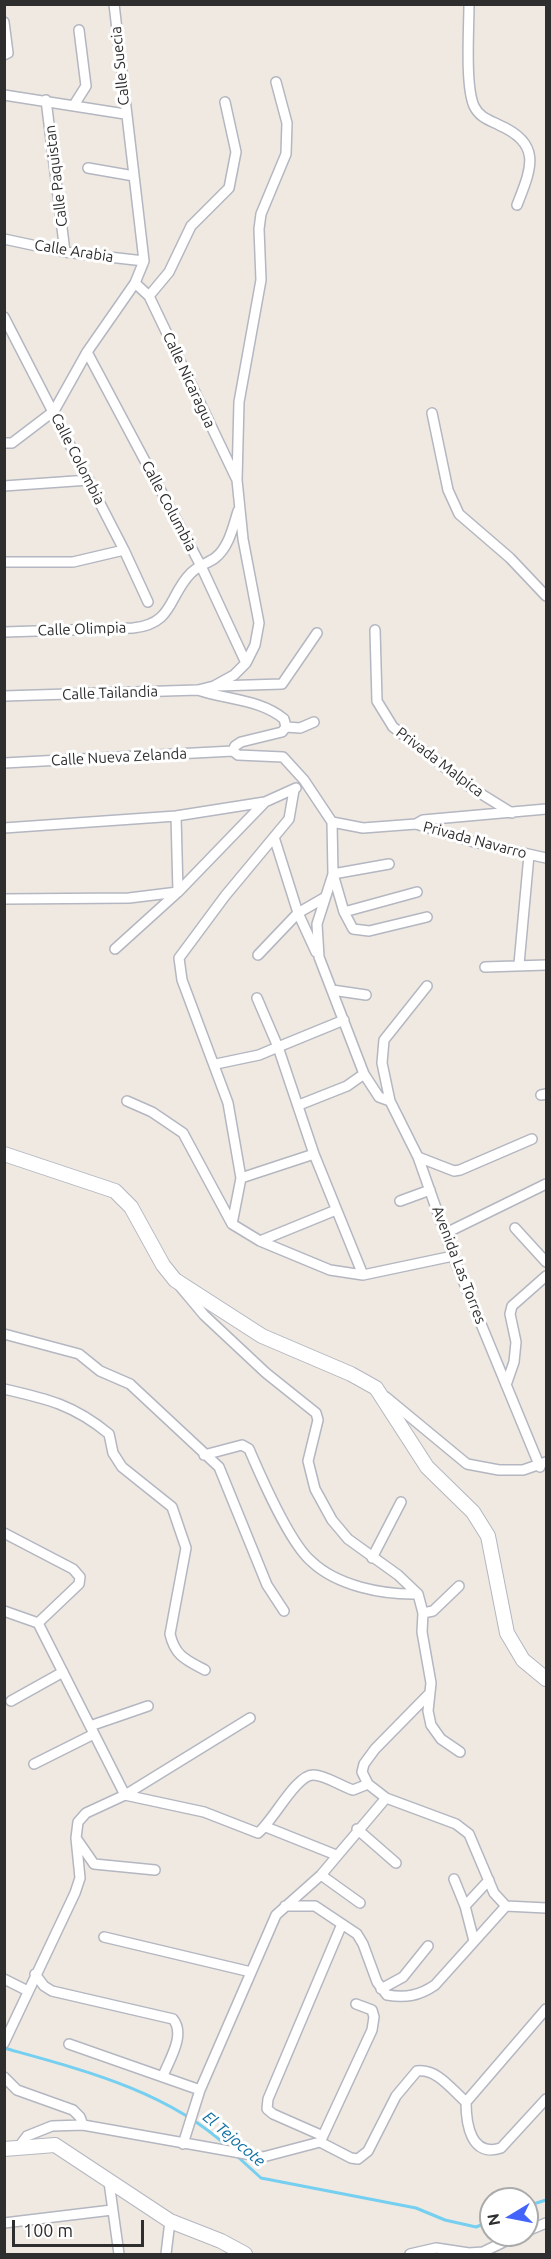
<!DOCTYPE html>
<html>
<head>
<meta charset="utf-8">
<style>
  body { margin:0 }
  #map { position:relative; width:551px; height:2259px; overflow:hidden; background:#efe9e1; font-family:Ubuntu,sans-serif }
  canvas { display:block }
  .frame { position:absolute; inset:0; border:6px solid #2e2e2e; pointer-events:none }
  .north { position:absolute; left:479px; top:2187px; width:60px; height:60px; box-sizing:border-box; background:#fff; border:2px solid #ababab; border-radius:50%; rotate:260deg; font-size:16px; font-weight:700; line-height:24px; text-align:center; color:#2e2e2e }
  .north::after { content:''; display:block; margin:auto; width:21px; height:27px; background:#4264fb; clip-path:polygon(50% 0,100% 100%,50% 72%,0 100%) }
  .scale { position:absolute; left:12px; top:2220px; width:132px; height:27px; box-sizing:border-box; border:3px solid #2e2e2e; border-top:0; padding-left:8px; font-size:18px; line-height:21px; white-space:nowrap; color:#2e2e2e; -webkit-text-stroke:4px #fff; paint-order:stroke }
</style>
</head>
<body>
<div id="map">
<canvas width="551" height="2259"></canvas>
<div class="frame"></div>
<div class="north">N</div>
<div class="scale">100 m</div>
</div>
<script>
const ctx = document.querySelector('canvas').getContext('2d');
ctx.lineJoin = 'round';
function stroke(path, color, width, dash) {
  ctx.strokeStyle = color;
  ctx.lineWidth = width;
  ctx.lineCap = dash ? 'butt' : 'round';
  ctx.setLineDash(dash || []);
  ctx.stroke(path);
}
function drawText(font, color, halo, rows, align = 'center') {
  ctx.font = font + ' Ubuntu,sans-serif';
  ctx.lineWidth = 6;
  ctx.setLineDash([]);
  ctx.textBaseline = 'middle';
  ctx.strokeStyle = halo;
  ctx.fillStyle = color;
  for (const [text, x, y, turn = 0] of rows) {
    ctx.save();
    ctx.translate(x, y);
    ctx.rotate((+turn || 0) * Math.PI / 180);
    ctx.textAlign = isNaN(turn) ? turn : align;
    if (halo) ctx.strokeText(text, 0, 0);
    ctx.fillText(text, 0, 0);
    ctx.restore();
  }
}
stroke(new Path2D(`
  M4,2048C83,2070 168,2091 229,2148
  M238,2157L261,2178L416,2208L445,2220L476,2227L491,2221
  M527,2206L546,2200`), '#75cff0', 3);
const street = new Path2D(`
  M469,4C469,29 465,86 474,106C479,117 489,120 499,125C543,144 531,169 517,205
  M4,22L8,53L4,55
  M4,95L125,114
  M46,100L65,252
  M74,105L86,86L79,30
  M88,168L134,176
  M4,239L65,252L144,261
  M135,283L149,296L236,478
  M149,296L169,272L191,226L229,188L236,152L225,102
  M4,317L124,550L148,602
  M87,352L201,566L246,663
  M432,413L448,490L459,514L510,558L546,596
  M4,443H12L54,411L87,352L135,283L144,261L114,4
  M4,486L89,480
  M4,562H73L124,550
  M375,630L377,701L393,727L470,787L512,813
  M4,632L133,628C174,624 168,596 191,573C198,566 208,563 215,558C229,547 233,527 238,511
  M217,686L282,684L317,633
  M198,690C227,700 260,699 284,719L286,727L282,732L241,742L235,746L233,751
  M4,696L198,690L214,686L234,675L246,663L255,645L259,623L243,539L237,480L239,402L261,280L259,229L261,214L286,154L287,123L276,82
  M286,727L300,728L314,722
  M233,751L238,755L283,757L304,780L332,822L333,874L317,924L319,957L364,1074L379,1097L390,1101
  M4,763L233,751
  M332,822L363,828L416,824L474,842L546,858
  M416,824L423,820L546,809
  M4,828L176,816L265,802
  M274,837L298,913L316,952
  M389,864L333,874L344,912L353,929L369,931L427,917
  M4,899L129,898L178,892L176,816
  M344,912L417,892
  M115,949L178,892L265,802L296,788
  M258,955L298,913L324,898
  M519,964L529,855
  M485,967L546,965
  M427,986L384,1040L382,1063L390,1101L418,1157L453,1256L540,1467
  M332,990L366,995
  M257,998L278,1047L344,1020
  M216,1064L259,1055L278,1047L314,1154L363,1275
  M541,1095L546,1094
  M127,1101L152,1112L183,1133L232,1224L260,1241L330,1270L363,1275L453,1256
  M299,1105L347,1086L364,1074
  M418,1157L454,1171L460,1170L532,1139
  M241,1178L314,1154
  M400,1201L430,1190
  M232,1224L241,1178L228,1103L182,980L179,958L225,896L289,819L294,790
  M515,1228L546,1262
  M446,1233L546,1184
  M260,1241L336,1210
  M178,1284L204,1315L266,1373L316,1413L318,1420L308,1461L315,1489L332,1520L348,1539L398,1575L418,1594L423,1613L422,1632L431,1683L428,1711L431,1725L441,1739L460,1752
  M4,1334L79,1354L100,1371L130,1384L219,1467L267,1585L284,1611
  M506,1385L514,1362L516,1342L510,1314L512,1306L546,1276
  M4,1389C48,1399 74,1405 109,1434L113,1453L122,1467L172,1507L186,1548L170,1634C175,1656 186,1660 205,1670
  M386,1397L467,1464L499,1470H523L546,1462
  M204,1455L242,1445L249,1449C261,1477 289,1542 311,1561C337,1586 383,1595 418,1594
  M4,1533L73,1569L80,1577L79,1584L38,1623
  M372,1558L401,1502
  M4,1611L38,1623L125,1795
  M423,1613L433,1611L459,1586
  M429,1694L375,1749L364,1764L362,1772L368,1784L386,1798L456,1824L469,1834L494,1893L506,1906L546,1908
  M11,1701L63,1672
  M90,1726L148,1706
  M34,1764L94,1734
  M125,1795L204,1812L258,1833C273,1821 296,1775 313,1775C325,1775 341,1786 353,1790L368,1784
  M266,1827L336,1855
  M357,1829L396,1863
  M76,1838L94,1864L155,1870
  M321,1875L360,1903
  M454,1879L465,1906L474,1941
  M285,1906H315L357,1934L363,1944L377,1982L387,1995C406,1998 419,1996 435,1985L506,1906
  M465,1906L489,1880
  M104,1937L251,1972
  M35,1974L44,1986L52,1991L173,2019C186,2035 169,2060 163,2076
  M4,1979L28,1991
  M381,1989L403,1977L428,1946
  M546,2009L466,2102C466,2124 471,2158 501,2148L546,2099
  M4,2043L75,1893L80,1878L76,1838L78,1822L86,1813L125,1795L250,1718
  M69,2044L200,2090
  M4,2077L17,2090L73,2110L80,2117L83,2125
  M323,2136L273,2114L267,2109L268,2099L342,1924
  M321,2140L372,2030L374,2017L372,2010L356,2004
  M183,2144L200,2090L276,1915L321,1875L386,1798
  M18,2148L27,2136L52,2126L83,2125L263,2157L320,2142L351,2158L358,2159L368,2151L396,2096L417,2071C437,2068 452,2090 466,2102
  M109,2182L119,2254
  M4,2223L112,2210
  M527,2231L546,2223
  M166,2254L170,2221
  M410,2254L436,2248L469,2253L483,2252L518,2235`);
const secondary = new Path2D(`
  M4,1154L115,1191L131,1207L163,1265L175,1280L262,1336L351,1374L376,1388L427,1467L473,1512L488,1536L507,1633L523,1660L546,1679
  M4,2149L55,2145L170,2221L221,2241L245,2254`);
stroke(street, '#b4b7c1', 12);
stroke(secondary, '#b4b7c1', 16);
stroke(street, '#fff', 9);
stroke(secondary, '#fff', 14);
drawText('15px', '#2e2e2e', '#fff', [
  ["Calle Suecia",120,66,-96],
  ["Calle Paquistan",56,176,-97],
  ["Calle Arabia",74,251,9],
  ["Calle Nicaragua",189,380,65],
  ["Calle Colombia",78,459,63],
  ["Calle Columbia",169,506,62],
  ["Calle Olimpia",82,629,-2],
  ["Calle Tailandia",110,693,-2],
  ["Calle Nueva Zelanda",119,757,-3],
  ["Privada Malpica",440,762,37],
  ["Privada Navarro",475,840,15],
  ["Avenida Las Torres",459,1265,69]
]);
drawText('italic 16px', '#0d6fa3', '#fff', [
  ["El Tejocote",234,2139,40]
]);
</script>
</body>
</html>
